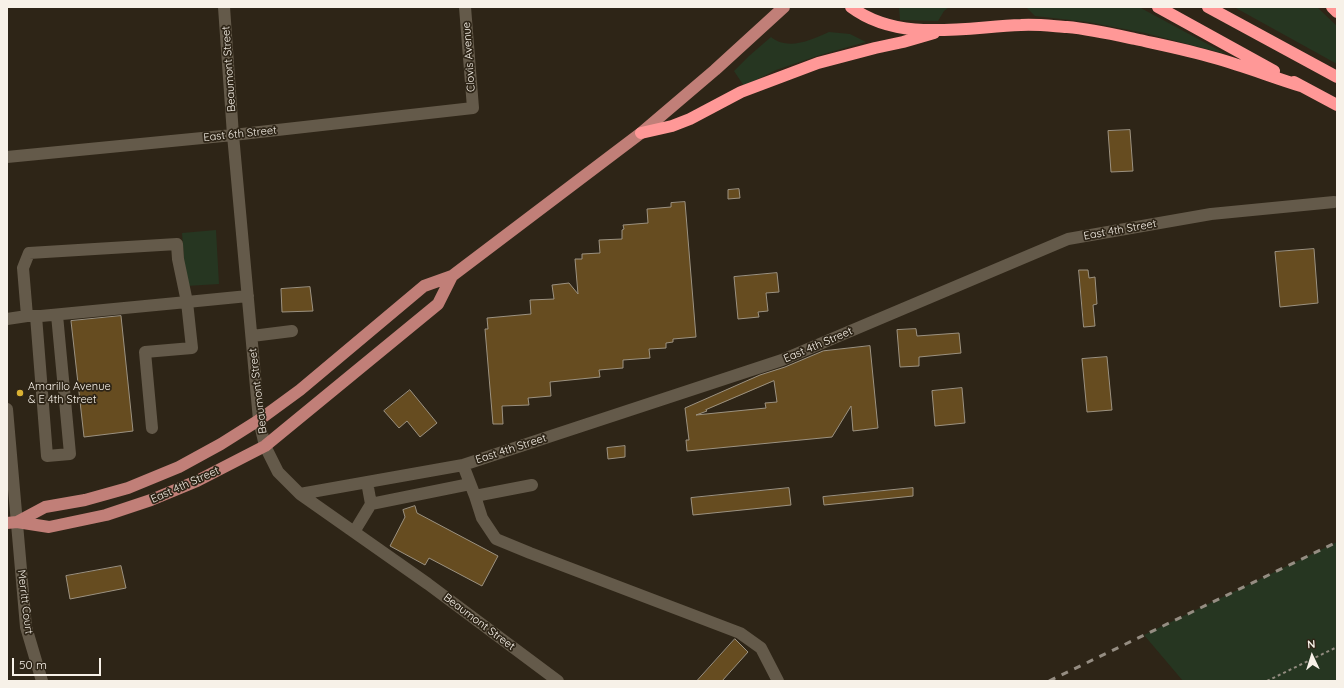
<!DOCTYPE html>
<html>
<head>
<meta charset="utf-8">
<style>
  body { margin:0 }
  #map { position:relative; width:1344px; height:688px; overflow:hidden; background:#2e2517; font-family:Quicksand,sans-serif }
  canvas { display:block }
  .frame { position:absolute; inset:0; border:8px solid #f7f1e8; pointer-events:none }
  .north { position:absolute; left:1292px; top:636px; width:40px; height:40px; -webkit-text-stroke:3px #2e2517; paint-order:stroke; rotate:356deg; font-size:11px; font-weight:700; line-height:16px; text-align:center; color:#f7f1e8 }
  .north::after { content:''; display:block; margin:auto; width:14px; height:18px; background:#f7f1e8; clip-path:polygon(50% 0,100% 100%,50% 72%,0 100%) }
  .scale { position:absolute; left:12px; top:658px; width:89px; height:18px; box-sizing:border-box; border:2px solid #f7f1e8; border-top:0; padding-left:5px; font-size:12px; line-height:14px; white-space:nowrap; color:#f7f1e8; -webkit-text-stroke:3px #2e2517; paint-order:stroke }
</style>
</head>
<body>
<div id="map">
<canvas width="1344" height="688"></canvas>
<div class="frame"></div>
<div class="north">N</div>
<div class="scale">50 m</div>
</div>
<script>
const ctx = document.querySelector('canvas').getContext('2d');
ctx.lineJoin = 'round';
function fillPath(path, color) {
  ctx.fillStyle = color;
  ctx.fill(path, 'evenodd');
}
function stroke(path, color, width, dash) {
  ctx.strokeStyle = color;
  ctx.lineWidth = width;
  ctx.lineCap = dash ? 'butt' : 'round';
  ctx.setLineDash(dash || []);
  ctx.stroke(path);
}
function drawText(font, color, halo, rows, align = 'center') {
  ctx.font = font + ' Quicksand,sans-serif';
  ctx.lineWidth = 3.5;
  ctx.setLineDash([]);
  ctx.textBaseline = 'middle';
  ctx.strokeStyle = halo;
  ctx.fillStyle = color;
  for (const [text, x, y, turn = 0] of rows) {
    ctx.save();
    ctx.translate(x, y);
    ctx.rotate((+turn || 0) * Math.PI / 180);
    ctx.textAlign = isNaN(turn) ? turn : align;
    if (halo) ctx.strokeText(text, 0, 0);
    ctx.fillText(text, 0, 0);
    ctx.restore();
  }
}
fillPath(new Path2D(`
  M899,7H949L944,11L938,21L900,20Z
  M1026,7H1139L1226,54L1145,33L1088,22L1035,16Z
  M1234,7H1317L1337,26V64Z
  M829,32L850,34L866,42L820,55L776,70L744,86L734,71L749,56L771,37C788,51 811,40 829,32Z
  M216,230L219,284L186,286L182,233Z
  M1337,542V681H1183L1144,635Z`), '#263621');
const building = new Path2D(`
  M1130,130L1133,171L1111,172L1108,131Z
  M739,189L740,198L728,199V190Z
  M685,202L696,337L673,339V342L666,343V348L649,349L650,358L623,360V368L599,370L600,377L550,382L551,396L528,398L529,405L502,406L503,424H493L485,329H488L487,318L531,314L530,300L554,299L552,285L569,283L578,294L575,259H582V254L600,253L599,240L622,239V230L624,229L623,225L648,223L647,209L671,207V203Z
  M1314,249L1318,303L1280,307L1275,252Z
  M1079,270H1088L1089,278L1095,277L1097,304L1093,305L1095,326L1084,327Z
  M777,273L779,292L766,293L768,311L758,312L759,317L738,319L734,277Z
  M310,287L313,311L282,312L281,289Z
  M121,316L133,431L84,437L71,321Z
  M916,329L917,336L959,333L961,353L919,357V366L900,367L897,330Z
  M870,346L878,428L853,431L851,406L832,437L687,451L686,440H689L685,408L760,375L785,367L823,351ZM774,381L777,402L765,403L766,408L696,415L707,411L706,410Z
  M1107,357L1112,410L1087,412L1082,359Z
  M962,388L965,423L935,426L932,391Z
  M410,390L437,423L420,437L407,421L399,428L384,411Z
  M625,446V457L608,459L607,448Z
  M789,488L791,505L693,515L691,498Z
  M913,488V496L824,505L823,497Z
  M415,506L417,513L498,556L482,586L429,558L425,565L390,546L405,517L403,510Z
  M121,566L126,588L70,599L66,576Z
  M735,639L748,652L722,681H697Z`);
fillPath(building, '#664c20');
stroke(building, '#9c9281', 1);
stroke(new Path2D(`
  M1267,681L1337,647`), '#928b7f', 2, [3, 3]);
stroke(new Path2D(`
  M224,7L233,135L259,420L265,446L278,472L300,494L428,584L558,681
  M7,157L233,135L473,108L465,7
  M177,244L178,259L187,302L41,316H27L23,268L29,253Z
  M36,316L47,456L70,454L57,315
  M7,319L27,316
  M252,336L292,331
  M7,409L26,627L42,681
  M152,428L145,352L192,348L187,302L248,296
  M463,465L475,496L532,485
  M367,482L371,504
  M300,494L463,465L782,360L1068,239L1211,214L1334,202
  M475,496L482,518L496,539L530,553L740,633L761,648L778,681
  M354,532L371,504L470,484`), '#645a4a', 12);
stroke(new Path2D(`
  M17,522L45,507L85,500L128,488L179,467L221,444L259,420L300,390L424,286L452,276L641,133L715,70L784,7
  M7,523L17,522L49,527L106,515L151,500L197,481L265,446L438,304L452,276`), '#c17f78', 12);
stroke(new Path2D(`
  M851,7C899,43 965,27 1021,25C1036,24 1052,26 1067,27C1090,29 1112,34 1135,39C1162,45 1188,50 1215,58C1244,66 1272,77 1301,86
  M1158,7L1274,71
  M1208,7L1337,77
  M1332,7L1337,12
  M1294,82L1337,105
  M641,133L672,126L690,119L741,92L818,63L875,48L903,42L934,33`), '#ff9897', 12);
stroke(new Path2D(`
  M1049,681L1337,542`), '#958d82', 3, [7, 7]);
for (const [x, y, r, color] of [
  [20,393,4,"#dbb233"]
]) {
  const dot = new Path2D();
  dot.arc(x, y, r, 0, 2 * Math.PI);
  ctx.fillStyle = color;
  ctx.fill(dot);
  stroke(dot, '#2e2517', 1.5);
}
drawText('11px', '#f7f1e8', '#2e2517', [
  ["Clovis Avenue",469,57,-94],
  ["Beaumont Street",229,69,-94],
  ["East 6th Street",240,134,-6],
  ["East 4th Street",1120,230,-10],
  ["East 4th Street",818,345,-23],
  ["Beaumont Street",258,391,-97],
  ["East 4th Street",511,449,-18],
  ["East 4th Street",185,485,-24],
  ["Merritt Court",25,602,83],
  ["Beaumont Street",479,622,37]
]);
drawText('11px', '#f7f1e8', '#2e2517', [
  ["Amarillo Avenue",28,387],
  ["& E 4th Street",28,400]
], 'left');
</script>
</body>
</html>
